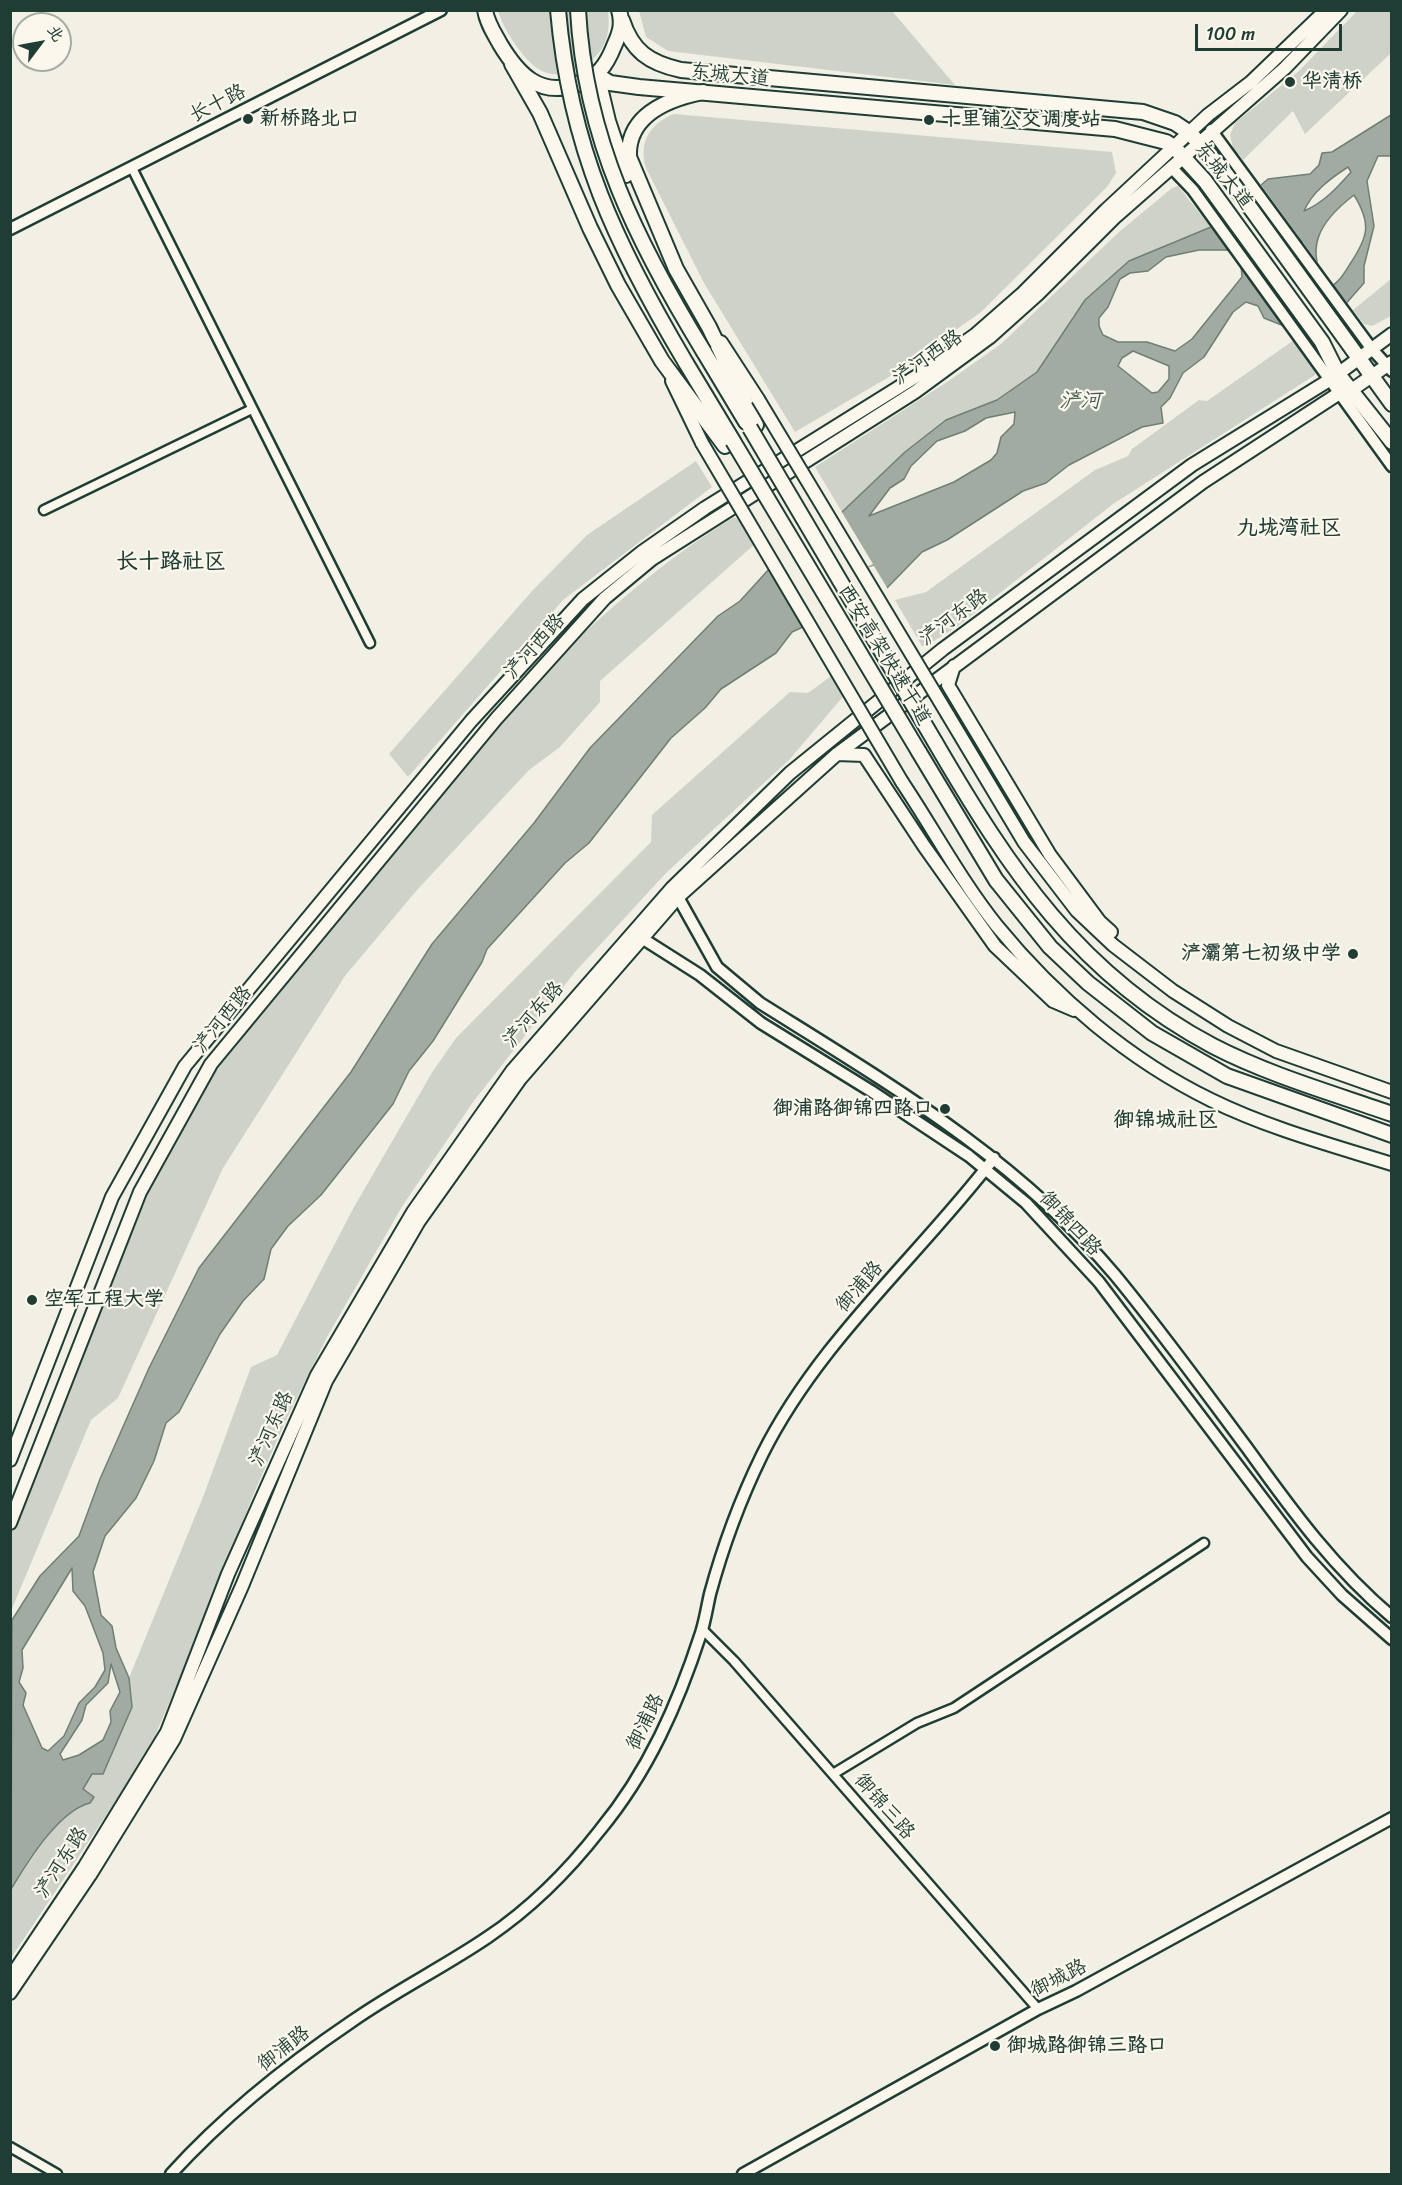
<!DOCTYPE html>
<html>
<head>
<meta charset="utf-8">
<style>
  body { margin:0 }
  #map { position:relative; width:1402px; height:2185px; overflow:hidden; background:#f2f0e5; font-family:Sriracha,"LXGW WenKai TC",sans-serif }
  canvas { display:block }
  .frame { position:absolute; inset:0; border:12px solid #1f3d34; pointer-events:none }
  .north { position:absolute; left:12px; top:12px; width:60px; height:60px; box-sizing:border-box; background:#fbf7ec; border:2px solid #a3ada2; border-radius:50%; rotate:58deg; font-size:16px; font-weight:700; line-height:24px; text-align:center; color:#1f3d34 }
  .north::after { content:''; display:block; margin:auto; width:21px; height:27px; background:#1f3d34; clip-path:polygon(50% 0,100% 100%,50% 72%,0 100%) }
  .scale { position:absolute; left:1195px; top:24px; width:147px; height:27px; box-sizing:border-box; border:3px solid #1f3d34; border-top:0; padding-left:8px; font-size:18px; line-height:21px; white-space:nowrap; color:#1f3d34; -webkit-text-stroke:4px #fbf7ec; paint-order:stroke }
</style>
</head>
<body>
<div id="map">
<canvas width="1402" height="2185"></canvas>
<div class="frame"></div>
<div class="north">北</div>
<div class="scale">100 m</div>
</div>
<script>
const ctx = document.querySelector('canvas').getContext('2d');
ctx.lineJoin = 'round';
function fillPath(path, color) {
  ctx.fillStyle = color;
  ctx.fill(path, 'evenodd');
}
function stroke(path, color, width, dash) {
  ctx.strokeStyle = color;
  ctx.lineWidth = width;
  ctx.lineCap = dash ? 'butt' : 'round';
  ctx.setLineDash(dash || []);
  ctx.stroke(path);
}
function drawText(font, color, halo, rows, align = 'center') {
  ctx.font = font + ' Sriracha,"LXGW WenKai TC",sans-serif';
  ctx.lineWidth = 4.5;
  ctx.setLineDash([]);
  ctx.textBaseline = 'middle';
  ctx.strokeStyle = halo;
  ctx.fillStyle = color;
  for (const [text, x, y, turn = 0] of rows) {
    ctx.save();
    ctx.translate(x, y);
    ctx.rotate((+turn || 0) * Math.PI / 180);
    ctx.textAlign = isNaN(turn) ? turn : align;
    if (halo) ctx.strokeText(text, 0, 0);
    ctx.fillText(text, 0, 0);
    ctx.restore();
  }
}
fillPath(new Path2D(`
  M498,11H608C612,41 600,61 571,71C562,74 554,76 544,72C526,65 503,29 498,11Z
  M639,11H892L955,85L668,51L646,37Z
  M1357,11H1391V53L1305,134L1293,111L1243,160L1239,154L1235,157L1230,135L1235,123L1299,71Z
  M674,114L1112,152L1116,173L1107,187L981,312L894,374L795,432L704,283L646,168C638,143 650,123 674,114Z
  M1178,186L1211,227L1194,236L1174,241L1108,278L1073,316L1061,340L1037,372L997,400L946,420L905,452L842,512L815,467L947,382L1001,344L1119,232L1172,188Z
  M1391,279V316L1372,326L1364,324L1353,310Z
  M1294,340L1305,355L1308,353L1316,369L1315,375L1113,504L958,626L926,646H922L895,600L926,592L1095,470L1128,456L1132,449L1199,400L1207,401Z
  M696,461L712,487L563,600L408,777L389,754L533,590L587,535Z
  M734,517L742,522L755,544L600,681V702L560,747L529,770L417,890L345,976L223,1168L118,1398L91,1420L11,1611V1532L165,1152L215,1059L540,675C600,616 662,561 734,517Z
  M834,674L846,693L789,760L666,873L575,972L473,1102L403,1205L327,1337L286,1420L254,1493L192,1649L155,1736L113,1805L11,1958V1889L54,1827L79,1806L83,1789L132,1707L129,1678L203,1497L251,1367L277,1355L354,1207L433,1071L456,1038L651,842L652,815L790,692L808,693Z`), '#cfd2c8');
const water = new Path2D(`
  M1391,115V156H1378L1367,181L1374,226L1364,266V283L1343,307L1284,326L1264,318L1258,306L1246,302L1233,312L1204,357L1183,373L1170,398L1161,407L1163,423L1142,427L1069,465L1046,483L1023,491L947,540L922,552L887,588L792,632L776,653L721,689L705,708L671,738L589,843L565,863L487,949L482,962L433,1041L409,1071L393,1104L321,1195L288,1226L271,1249L264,1279L243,1301L220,1334L179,1412L166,1423L154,1461L136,1498L105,1536L93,1572L101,1615L112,1626L116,1648L129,1678L132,1707L103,1774H92L83,1789L94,1797L90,1803C58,1811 28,1862 11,1889L12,1620L40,1576L79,1536L100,1479L149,1368L199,1268L351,1072L432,944L534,823L590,748L718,616L740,601L770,568L842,512L905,452L946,420L997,400L1037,372L1085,300L1129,261L1211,227L1249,202L1261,185L1268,179L1310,174L1319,165L1322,153L1332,152ZM1348,167L1351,172C1337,188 1323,203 1304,211C1312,192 1331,178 1348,167ZM1354,195C1372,224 1368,237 1350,264C1343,275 1340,281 1329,288C1302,249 1320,221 1354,195ZM1199,250H1226L1240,253L1242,277L1192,339L1175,351L1147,342H1118L1103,335L1099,326V318L1108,307L1120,279L1130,273L1148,271L1166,257ZM1133,351L1169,366V379L1158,392L1152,393L1118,366L1122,358ZM1015,412L1014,424L1001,437L997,453L991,460L954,482L869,516L890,488L904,479L911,466L937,441L965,431L986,418ZM72,1568L73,1591L85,1606L103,1653L105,1670L95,1687L79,1703L64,1736L48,1751L42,1748L23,1705L26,1693L19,1682L23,1668L22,1650ZM111,1664L120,1692L110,1711L111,1722L103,1740L79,1755L63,1760L60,1754L82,1720L86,1705L108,1683Z`);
fillPath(water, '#a2aba1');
stroke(water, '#6e7f75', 1.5);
fillPath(new Path2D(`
  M1259,182L1299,237L1300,243L1303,242L1321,267L1330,284L1332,283L1349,305L1314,325L1294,330L1286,329L1238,264L1237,256L1231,254L1209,225L1229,216L1246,200Z
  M840,509L873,564L863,569L874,566L889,591L863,606L807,628L768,565L782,552Z`), '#f2f0e5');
const minor = new Path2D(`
  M132,168L370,643
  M44,510L252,409
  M702,1629L734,1661L1038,2009
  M833,1774L917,1723L954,1708L1204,1543
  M10,2147L57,2174`);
const tertiary = new Path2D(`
  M1211,130L1371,348L1392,371
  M1171,167L1193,190L1392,466
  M10,229L441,10
  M674,890L717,967L760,1003C889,1084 1015,1157 1115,1275C1162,1332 1206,1393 1250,1452C1293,1512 1335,1569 1392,1617
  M637,935L700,975L761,1023L871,1091L969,1156L1026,1203L1099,1282L1307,1557L1342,1595L1392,1639
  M171,2174C223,2117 286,2066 351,2022C395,1991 444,1967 488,1937C531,1908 568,1871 600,1830C648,1772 678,1704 701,1633C705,1621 707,1607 710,1594C723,1546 740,1500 762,1455C818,1342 918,1257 994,1158
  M743,2174L1038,2009L1076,1991L1392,1818`);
const secondary = new Path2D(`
  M721,342L758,399
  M672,381L702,443
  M954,666L948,685L1050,855L1100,922L1111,932
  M948,715L1024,842L1077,911L1113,945L1173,991L1228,1026L1276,1051L1392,1092
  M837,754L864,755L924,846L995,946L1053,1001L1074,1010
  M902,782C934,830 961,881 997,926C1055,997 1129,1060 1211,1100C1268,1128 1331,1145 1392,1164
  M10,1460L112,1197L185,1066L471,721L583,599L642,552L705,508L920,374L975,335L1023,293L1106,210L1208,115L1251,82L1326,10
  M10,1523L140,1192L211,1064L496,719L605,598L652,559L915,392L990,337L1038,294L1114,218L1285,68L1341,10
  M10,1978L85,1866L167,1732L228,1574L317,1375L413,1212L512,1071L672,888L790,773L943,649L1192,465L1331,379L1392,334
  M10,1993L90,1875L174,1739L242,1586L326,1381L419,1221L520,1079L678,897L837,754L1203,482L1338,394L1353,389L1392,362`);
const primary = new Path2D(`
  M485,10C487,23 494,33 500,44C518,74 540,98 577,84C598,77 606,66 614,46C620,33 623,24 619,10
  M622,20C632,51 649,63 681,70L1143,112L1175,123L1190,133L1223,170L1392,404
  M597,75L610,83L639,87L1115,129L1166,142L1174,147L1205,181L1322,342L1338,374L1392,442`);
const trunk = new Path2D(`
  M512,64L540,113L590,228L618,285L662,361L725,446
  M597,75L608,121L626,175
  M703,92C668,99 627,115 629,157L676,269L709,327L756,425
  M704,352L746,422
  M686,363L733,441
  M935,742C1009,869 1079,975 1213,1046C1269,1075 1332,1093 1392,1114
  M919,752L996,880L1050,947L1088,983L1152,1033L1227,1076L1392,1135`);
stroke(minor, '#1f3d34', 13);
stroke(tertiary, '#1f3d34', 15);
stroke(secondary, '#1f3d34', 16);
stroke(primary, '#1f3d34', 18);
stroke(trunk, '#1f3d34', 18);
stroke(minor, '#fbf7ec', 8);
stroke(tertiary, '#fbf7ec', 10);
stroke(secondary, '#fbf7ec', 12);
stroke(primary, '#fbf7ec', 14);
stroke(trunk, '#fbf7ec', 14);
const secondaryBridge = new Path2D(`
  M758,399L948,715
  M702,443L902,782`);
const trunkBridge = new Path2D(`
  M558,10C570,149 616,245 686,363
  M578,10C585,140 638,244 704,352
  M750,428L935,742
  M733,441L919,752`);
stroke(secondaryBridge, '#1f3d34', 16, []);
stroke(trunkBridge, '#1f3d34', 18, []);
stroke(secondaryBridge, '#fbf7ec', 12);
stroke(trunkBridge, '#fbf7ec', 14);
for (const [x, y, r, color] of [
  [1290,82,6,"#1f3d34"],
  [248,119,6,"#1f3d34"],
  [929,120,6,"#1f3d34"],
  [1353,954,6,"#1f3d34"],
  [945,1109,6,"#1f3d34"],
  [32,1300,6,"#1f3d34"],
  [995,2046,6,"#1f3d34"]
]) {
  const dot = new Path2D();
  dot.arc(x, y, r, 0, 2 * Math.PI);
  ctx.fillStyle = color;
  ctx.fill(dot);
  stroke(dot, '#fbf7ec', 2);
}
drawText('20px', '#1f3d34', '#fbf7ec', [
  ["东城大道",730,76,6],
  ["长十路",218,104,-27],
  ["东城大道",1223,176,51],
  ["浐河西路",928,358,-35],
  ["浐河东路",954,618,-37],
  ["浐河西路",535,647,-48],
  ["西安高架快速干道",884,655,59],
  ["浐河东路",534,1015,-49],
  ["浐河西路",223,1020,-51],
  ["御锦四路",1070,1224,47],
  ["御浦路",860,1287,-49],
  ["浐河东路",272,1429,-66],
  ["御浦路",646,1722,-64],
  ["御锦三路",884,1807,49],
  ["浐河东路",62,1863,-57],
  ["御城路",1059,1979,-27],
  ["御浦路",284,2049,-38]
]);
drawText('bold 20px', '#1f3d34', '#fbf7ec', [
  ["华清桥",1302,82],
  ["新桥路北口",260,119],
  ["十里铺公交调度站",941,120],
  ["浐灞第七初级中学",1341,954,"right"],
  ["御浦路御锦四路口",933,1109,"right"],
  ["空军工程大学",44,1300],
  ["御城路御锦三路口",1007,2046]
], 'left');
drawText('italic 21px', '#465e55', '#fbf7ec', [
  ["浐河",1080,402]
]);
drawText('bold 21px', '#1f3d34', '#fbf7ec', [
  ["九垅湾社区",1289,529],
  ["御锦城社区",1166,1121]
]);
drawText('bold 22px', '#1f3d34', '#fbf7ec', [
  ["长十路社区",171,562]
]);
</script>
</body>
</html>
